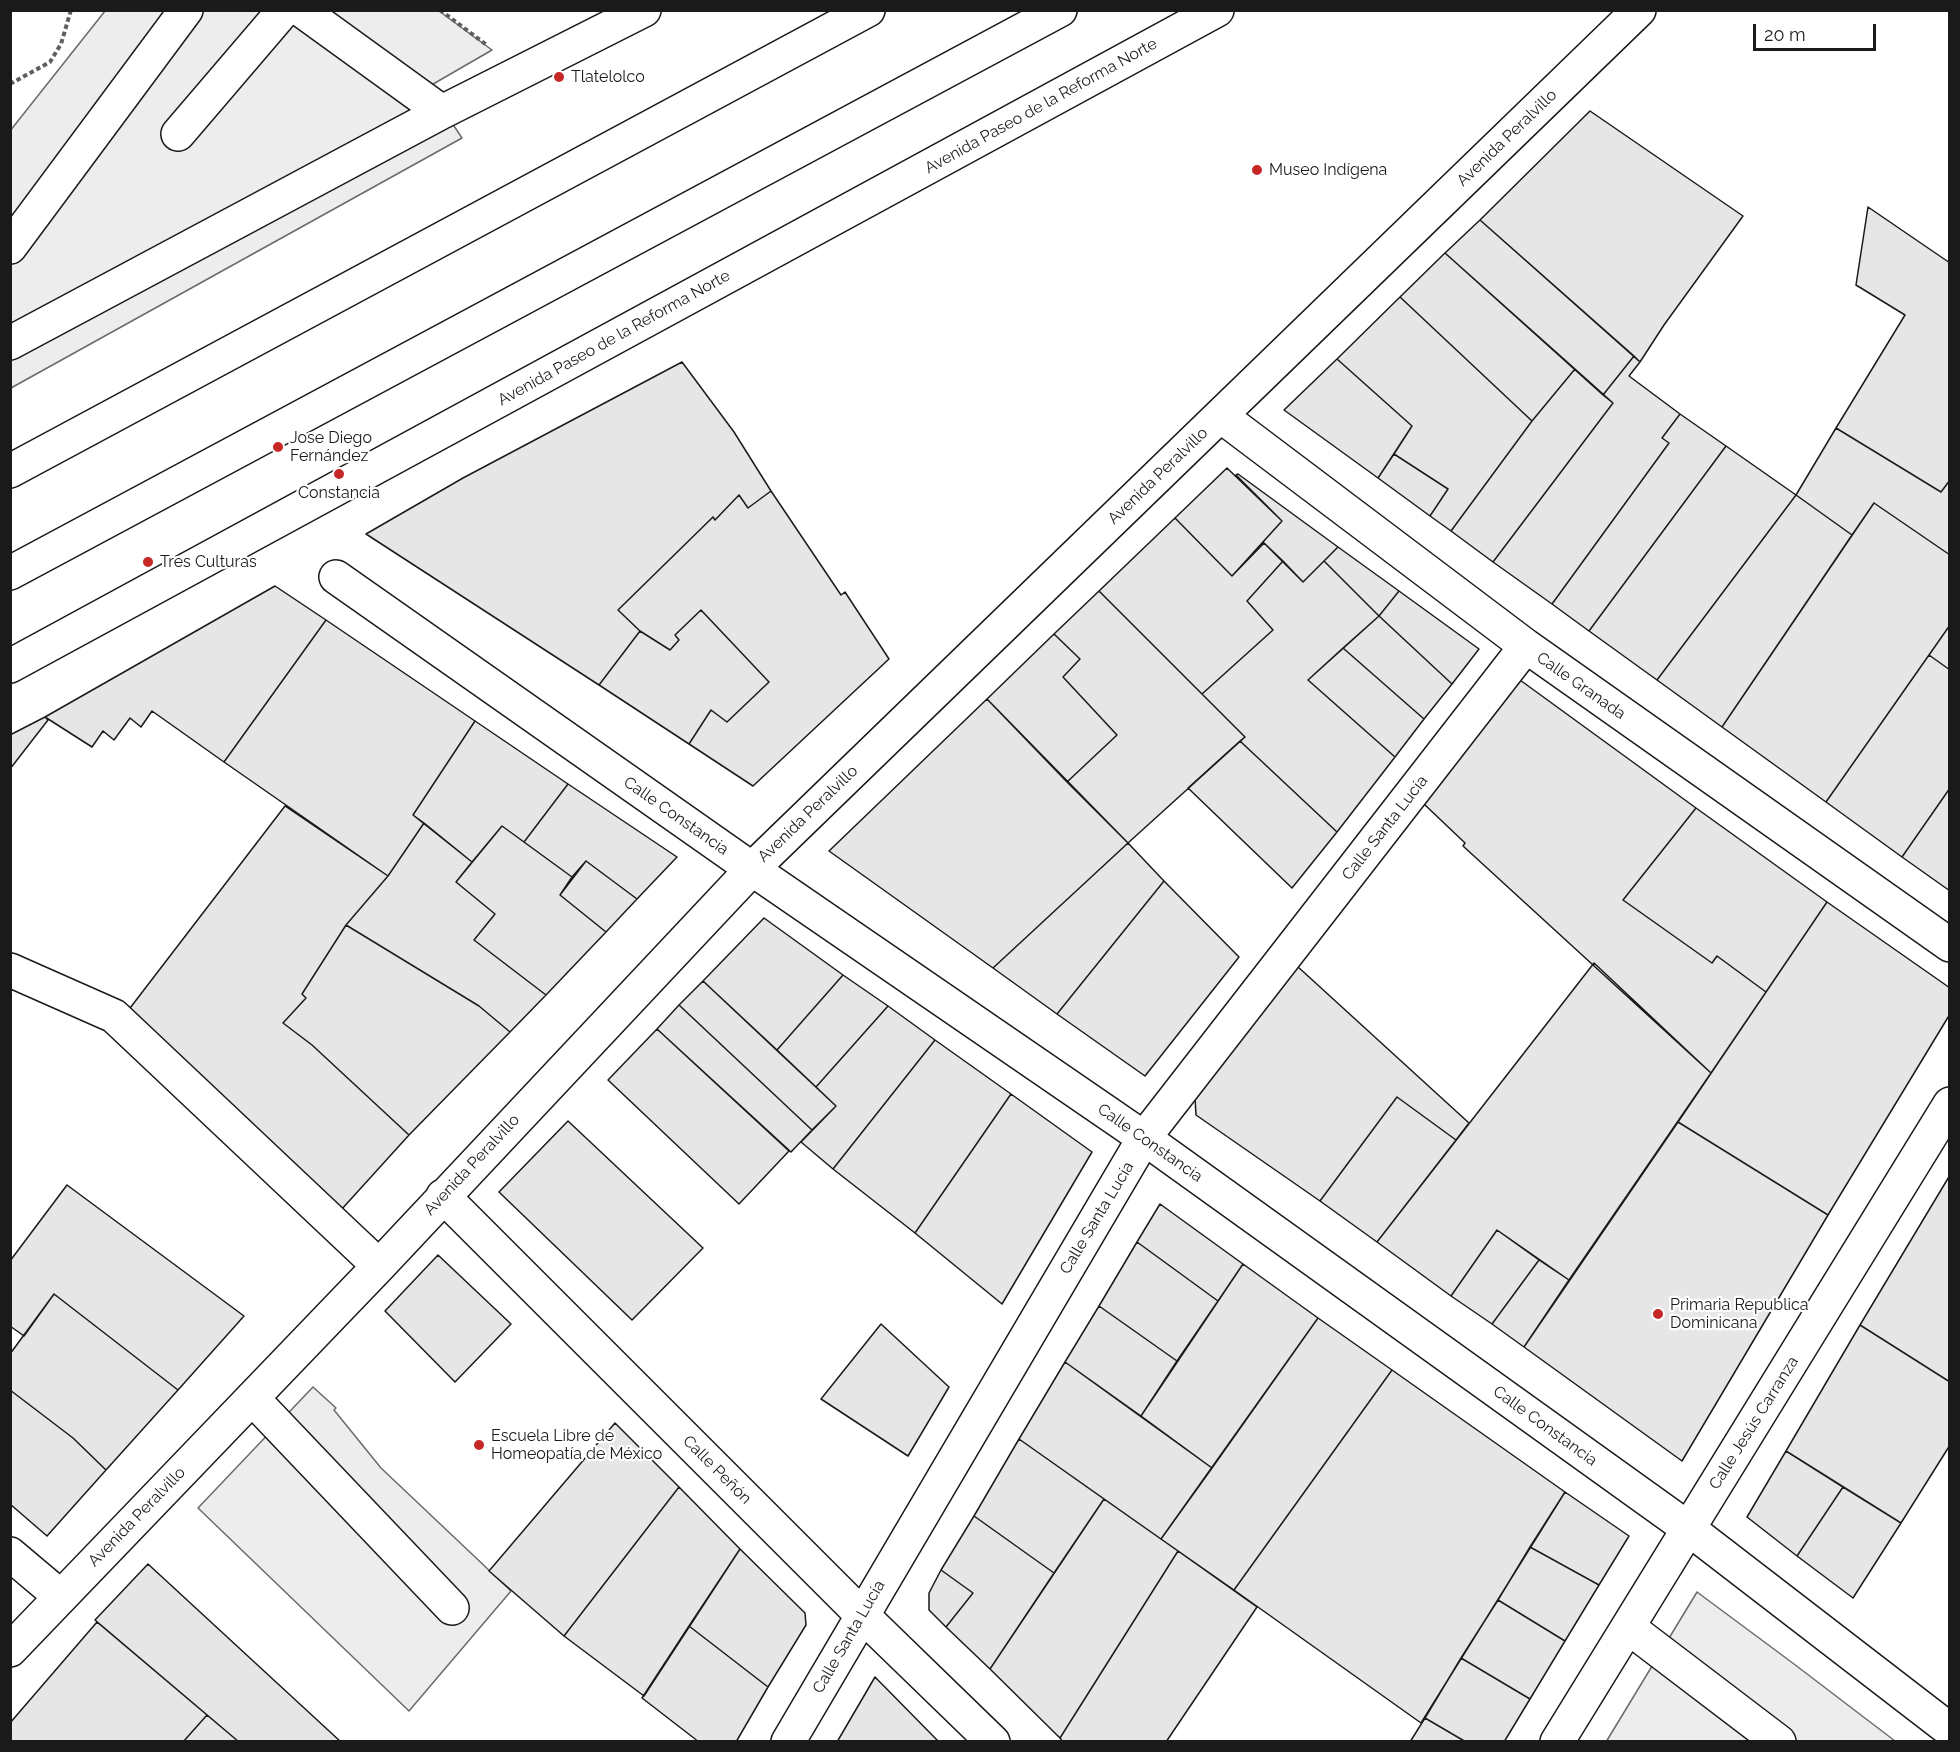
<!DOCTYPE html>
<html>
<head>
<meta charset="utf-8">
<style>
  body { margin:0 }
  #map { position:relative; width:1960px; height:1752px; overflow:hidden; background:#fff; font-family:Raleway,sans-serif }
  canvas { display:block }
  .frame { position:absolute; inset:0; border:12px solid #1a1a1a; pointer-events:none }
  .scale { position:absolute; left:1753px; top:24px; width:123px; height:27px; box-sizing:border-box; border:3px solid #1a1a1a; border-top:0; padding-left:8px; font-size:18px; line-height:21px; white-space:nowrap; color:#1a1a1a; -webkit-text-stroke:4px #fff; paint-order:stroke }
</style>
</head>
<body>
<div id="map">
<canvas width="1960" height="1752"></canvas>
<div class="frame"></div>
<div class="scale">20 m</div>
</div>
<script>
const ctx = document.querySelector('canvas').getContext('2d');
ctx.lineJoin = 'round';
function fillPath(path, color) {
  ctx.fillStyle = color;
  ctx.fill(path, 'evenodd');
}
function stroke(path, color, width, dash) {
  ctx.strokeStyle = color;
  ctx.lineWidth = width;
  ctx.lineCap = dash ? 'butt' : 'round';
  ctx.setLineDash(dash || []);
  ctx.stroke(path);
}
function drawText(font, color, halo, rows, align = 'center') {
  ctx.font = font + ' Raleway,sans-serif';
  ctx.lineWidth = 4.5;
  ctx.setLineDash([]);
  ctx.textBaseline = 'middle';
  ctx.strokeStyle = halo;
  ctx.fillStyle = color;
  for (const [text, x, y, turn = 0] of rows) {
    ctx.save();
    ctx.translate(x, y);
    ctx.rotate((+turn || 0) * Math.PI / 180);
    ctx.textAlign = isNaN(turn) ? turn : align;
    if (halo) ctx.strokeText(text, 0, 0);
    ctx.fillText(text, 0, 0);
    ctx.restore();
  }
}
const parking = new Path2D(`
  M105,11H439L492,50L428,87L462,138L11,388L10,131Z
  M313,1387L336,1408L334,1410L381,1468L511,1591L409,1711L198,1508Z
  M1697,1592L1794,1664L1895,1741L1606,1742Z`);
fillPath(parking, '#ededed');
stroke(parking, '#6a6a6a', 1.5);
const building = new Path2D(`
  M1590,111L1743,216L1664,325L1640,362L1480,220Z
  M1868,207L1950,263V480L1941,492L1836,428L1905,315L1856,285Z
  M1480,220L1634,356L1603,395L1445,253Z
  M1445,253L1575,369L1532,421L1400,297Z
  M1400,297L1532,421L1451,531L1430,516L1448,489L1394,454L1412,426L1337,359Z
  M1634,356L1640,362L1629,376L1680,414L1662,438L1669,443L1552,604L1493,562L1613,403L1603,395Z
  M1337,359L1412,426L1378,478L1284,410Z
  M682,362L734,432L771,491L748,508L739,495L715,520L713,517L618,610L640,631L599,685L366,534L463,478Z
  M1575,369L1613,403L1493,562L1451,531L1532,421Z
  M1680,414L1726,446L1589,631L1552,604L1669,443L1662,438Z
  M1836,428L1941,492L1950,480V555L1874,503L1852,535L1796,495Z
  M1726,446L1796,495L1657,680L1589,631Z
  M1394,454L1448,489L1430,516L1378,478Z
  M1227,468L1282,521L1232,576L1175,518Z
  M1238,474L1338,547L1303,582L1263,542L1282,521L1236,475Z
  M771,491L841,595L845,592L889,659L753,786L689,744L711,710L727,722L769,682L701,610L675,635L679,640L670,650L640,631L618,610L713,517L715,520L739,495L748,508Z
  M1796,495L1852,535L1722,727L1657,680Z
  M1874,503L1950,555V625L1826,802L1722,727Z
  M1175,518L1232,576L1264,543L1283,561L1247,601L1273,630L1202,694L1099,591Z
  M1338,547L1399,591L1379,616L1324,561Z
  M1283,561L1303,582L1324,561L1379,616L1308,680L1395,757L1337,832L1240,741L1245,737L1202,694L1273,630L1247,601Z
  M275,586L326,620L224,762L152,711L141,727L130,718L114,740L103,731L92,747L45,717Z
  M1099,591L1245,737L1128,843L1067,782L1117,735L1063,677L1080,659L1054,634Z
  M1399,591L1479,649L1452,684L1379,616Z
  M701,610L769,682L727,722L711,710L689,744L599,685L640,631L670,650L679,640L675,635Z
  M1379,616L1452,684L1424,719L1343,648Z
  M326,620L475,721L413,815L424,823L388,876L224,762Z
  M1950,625V670L1929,655Z
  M1054,634L1080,659L1063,677L1117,735L1067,782L987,699Z
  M1343,648L1424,719L1395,757L1308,680Z
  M1929,655L1950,670V788L1902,857L1826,802Z
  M1520,680L1696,808L1623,900L1712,963L1717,956L1766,992L1711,1073L1463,846L1465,843L1424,804Z
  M987,699L1128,843L993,968L829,851Z
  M45,717L48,720L10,769V735Z
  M475,721L568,784L524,842L502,826L472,862L413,815Z
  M1240,741L1337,832L1292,888L1188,788Z
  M568,784L677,857L637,899L586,861L572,877L524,842Z
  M1950,788V891L1902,857Z
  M285,806L388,876L346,925L302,994L306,998L283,1023L312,1045L409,1135L341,1210L127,1012Z
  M1696,808L1827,902L1766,992L1717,956L1712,963L1623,900Z
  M424,823L472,862L456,882L495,914L474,940L546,995L510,1032L479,1006L346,925L388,876Z
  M502,826L572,877L560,895L606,932L546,995L474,940L495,914L456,882Z
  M1128,843L1164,881L1057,1014L993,968Z
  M586,861L637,899L606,932L560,895Z
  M1164,881L1239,957L1145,1076L1057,1014Z
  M1827,902L1950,988V1014L1828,1215L1678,1122Z
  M764,918L843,975L777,1050L703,981Z
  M346,925L479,1006L510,1032L409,1135L312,1045L283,1023L306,998L302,994Z
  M1594,963L1711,1073L1569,1280L1497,1230L1451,1296L1377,1242Z
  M1297,966L1469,1123L1456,1140L1397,1097L1320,1201L1196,1115L1195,1098Z
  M843,975L888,1006L816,1087L777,1050Z
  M703,981L836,1106L812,1130L679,1005Z
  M679,1005L812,1130L791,1152L657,1029Z
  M888,1006L935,1040L833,1169L801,1142L836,1106L816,1087Z
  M657,1029L789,1151L739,1204L608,1080Z
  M935,1040L1011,1094L915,1233L833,1169Z
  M1011,1094L1092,1152L1002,1304L915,1233Z
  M1397,1097L1456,1140L1377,1242L1320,1201Z
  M568,1121L703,1248L632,1320L499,1192Z
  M1678,1122L1828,1215L1682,1461L1524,1347Z
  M1950,1175V1382L1860,1325Z
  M67,1185L244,1316L178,1390L54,1294L24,1336L10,1326V1261Z
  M1160,1204L1243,1264L1218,1301L1137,1242Z
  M1497,1230L1539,1260L1492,1324L1451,1296Z
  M1137,1242L1218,1301L1177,1361L1099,1306Z
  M438,1255L511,1324L455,1382L385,1311Z
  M1539,1260L1569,1280L1524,1347L1492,1324Z
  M1243,1264L1318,1318L1212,1468L1141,1416Z
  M54,1294L178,1390L106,1470L73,1438L10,1390V1354Z
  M1099,1306L1177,1361L1141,1416L1065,1362Z
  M1318,1318L1392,1370L1234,1590L1161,1539Z
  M881,1324L949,1387L908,1456L821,1399Z
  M1860,1325L1950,1382V1445L1901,1523L1786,1451Z
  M1065,1362L1212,1468L1161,1539L1019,1439Z
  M1392,1370L1565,1492L1421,1723L1234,1590Z
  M10,1390L73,1438L106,1470L47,1536L10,1504Z
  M615,1423L679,1487L564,1636L489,1571Z
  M1019,1439L1104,1499L1054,1573L974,1516Z
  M1786,1451L1843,1487L1797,1556L1747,1517Z
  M679,1487L740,1549L644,1696L564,1636Z
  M1843,1487L1901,1523L1853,1598L1797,1556Z
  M1565,1492L1629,1536L1599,1585L1530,1547Z
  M1104,1499L1178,1551L1060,1738L990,1669Z
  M974,1516L1054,1573L990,1669L946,1627L973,1593L941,1570Z
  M1530,1547L1599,1585L1565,1641L1498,1600Z
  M740,1549L805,1613L806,1625L768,1687L689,1626Z
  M1178,1551L1257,1607L1166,1742H1063L1060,1738Z
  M148,1564L341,1742H239L95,1620Z
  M941,1570L973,1593L946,1627L929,1610V1593Z
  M1498,1600L1565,1641L1530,1699L1461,1658Z
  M97,1622L207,1715L183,1742H10V1723Z
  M689,1626L768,1687L736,1742H699L642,1698Z
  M1461,1658L1530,1699L1504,1742H1466L1425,1718Z
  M875,1677L939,1742H837Z
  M207,1715L239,1742H183Z
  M1425,1718L1466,1742H1410Z`);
fillPath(building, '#e6e6e6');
stroke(building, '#1a1a1a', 1.5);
const minor = new Path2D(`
  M301,10L442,112
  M178,134L284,10
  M10,247L186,10
  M10,343L442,112L644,10
  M1221,416L1526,646L1950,945
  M336,577L752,869L1144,1138L1689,1529L1950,1730
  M10,666L1217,10
  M10,970L114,1016L379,1266
  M443,1196L862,1615L993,1742
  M252,1398L452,1608
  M10,1554L61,1597
  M1628,1627L1779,1742
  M10,1650L379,1266L752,869L1639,10
  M788,1742L1144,1138L1526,646
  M1557,1742L1950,1104`);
const major = new Path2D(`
  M10,471L868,10
  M10,573L1060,10`);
stroke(minor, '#1a1a1a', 36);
stroke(major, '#1a1a1a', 36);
stroke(new Path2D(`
  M440,10L488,46
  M10,84L50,62L61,44L71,10`), '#5f5f5f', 4, [4.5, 3]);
stroke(minor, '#fff', 33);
stroke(major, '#fff', 33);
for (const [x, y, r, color] of [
  [559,77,6,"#c62828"],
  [1257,170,6,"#c62828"],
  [278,447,6,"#c62828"],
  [339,474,6,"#c62828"],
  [148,562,6,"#c62828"],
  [1658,1314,6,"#c62828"],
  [479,1445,6,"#c62828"]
]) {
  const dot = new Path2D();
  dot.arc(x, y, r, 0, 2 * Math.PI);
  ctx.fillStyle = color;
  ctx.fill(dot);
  stroke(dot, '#fff', 2);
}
drawText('16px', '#1a1a1a', '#fff', [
  ["Tlatelolco",571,77],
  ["Museo Indígena",1269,170],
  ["Jose Diego",290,438],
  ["Fernández",290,456],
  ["Constancia",339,493,"center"],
  ["Tres Culturas",160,562],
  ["Primaria Republica",1670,1305],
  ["Dominicana",1670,1323],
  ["Escuela Libre de",491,1436],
  ["Homeopatía de México",491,1454]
], 'left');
drawText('16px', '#1a1a1a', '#fff', [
  ["Avenida Paseo de la Reforma Norte",1041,106,-29],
  ["Avenida Peralvillo",1507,138,-44],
  ["Avenida Paseo de la Reforma Norte",614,338,-29],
  ["Avenida Peralvillo",1158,476,-44],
  ["Calle Granada",1581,686,35],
  ["Avenida Peralvillo",808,814,-44],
  ["Calle Constancia",676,816,35],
  ["Calle Santa Lucía",1385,828,-52],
  ["Calle Constancia",1150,1143,35],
  ["Avenida Peralvillo",472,1165,-47],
  ["Calle Santa Lucía",1097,1218,-59],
  ["Calle Jesús Carranza",1754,1423,-58],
  ["Calle Constancia",1545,1426,36],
  ["Calle Peñón",717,1470,45],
  ["Avenida Peralvillo",137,1517,-46],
  ["Calle Santa Lucía",849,1637,-60]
]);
</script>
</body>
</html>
